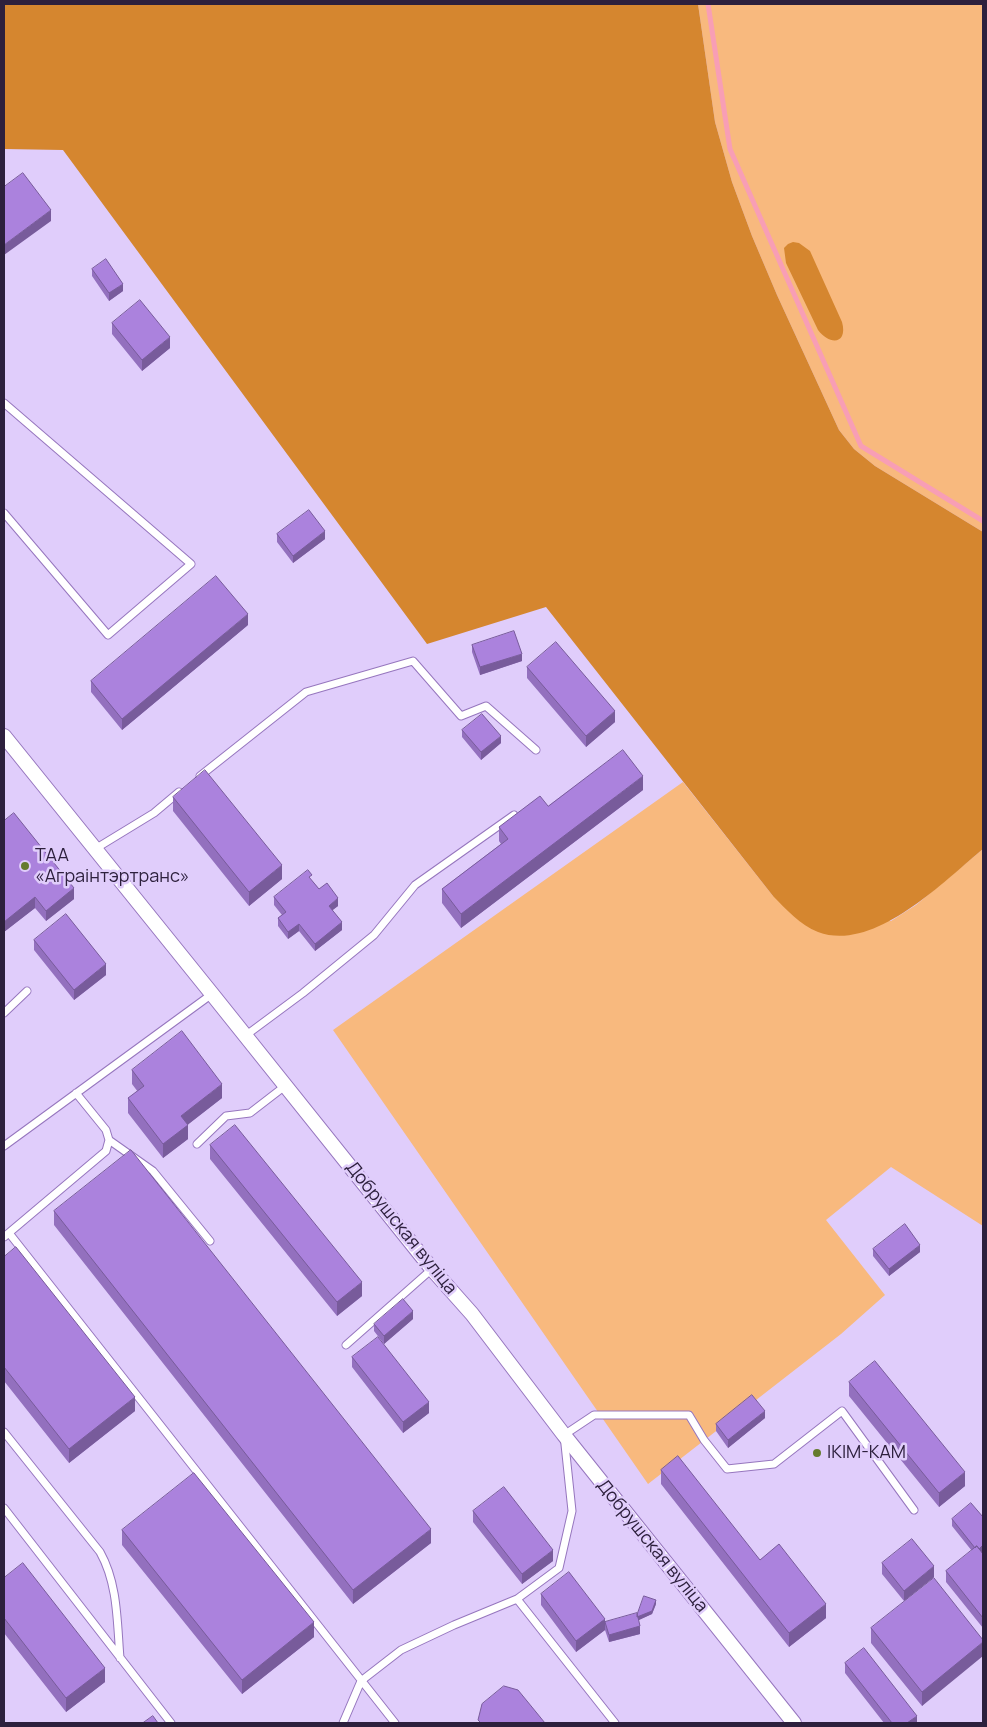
<!DOCTYPE html>
<html>
<head>
<meta charset="utf-8">
<style>
  body { margin:0 }
  #map { position:relative; width:987px; height:1727px; overflow:hidden; background:#e0cdfb; font-family:Manrope,sans-serif }
  canvas { display:block }
  .frame { position:absolute; inset:0; border:5px solid #2d203d; pointer-events:none }
</style>
</head>
<body>
<div id="map">
<canvas width="987" height="1727"></canvas>
<div class="frame"></div>
</div>
<script>
const ctx = document.querySelector('canvas').getContext('2d');
ctx.lineJoin = 'round';
function fillPath(path, color) {
  ctx.fillStyle = color;
  ctx.fill(path, 'evenodd');
}
function stroke(path, color, width, dash) {
  ctx.strokeStyle = color;
  ctx.lineWidth = width;
  ctx.lineCap = dash ? 'butt' : 'round';
  ctx.setLineDash(dash || []);
  ctx.stroke(path);
}
function drawText(font, color, halo, rows, align = 'center') {
  ctx.font = font + ' Manrope,sans-serif';
  ctx.lineWidth = 5;
  ctx.setLineDash([]);
  ctx.textBaseline = 'middle';
  ctx.strokeStyle = halo;
  ctx.fillStyle = color;
  for (const [text, x, y, turn = 0] of rows) {
    ctx.save();
    ctx.translate(x, y);
    ctx.rotate((+turn || 0) * Math.PI / 180);
    ctx.textAlign = isNaN(turn) ? turn : align;
    if (halo) ctx.strokeText(text, 0, 0);
    ctx.fillText(text, 0, 0);
    ctx.restore();
  }
}
fillPath(new Path2D(`
  M698,4H983V532L875,466L854,449L839,430L777,295L752,236L732,182L715,122Z
  M683,782L773,896L891,921L916,905L983,849V1226L891,1167L826,1220L885,1295L841,1334L648,1484L333,1030Z`), '#f8b97e');
fillPath(new Path2D(`
  M4,4H698L715,122L732,182L752,236L777,295L839,430L854,449L875,466L983,532V849C943,882 874,953 818,932C800,925 786,909 773,896L546,607L427,644L63,150L4,149Z
  M793,242L799,243L810,251L842,322C848,344 830,346 818,330L786,263L784,248L788,244Z`), '#d5862f');
stroke(new Path2D(`
  M708,4L730,149L861,446L983,521`), '#f89eb5', 5);
const lane = new Path2D(`
  M4,403L191,564L108,635L4,513
  M200,776L306,692L413,661L461,716L486,706L536,750
  M95,849L154,813L179,792
  M4,1013L27,991
  M245,1036L303,993L374,935L415,885L514,815
  M109,1140L153,1171L210,1241
  M197,1144L226,1116L250,1113L285,1086
  M4,1146L212,994
  M9,1233L395,1723
  M4,1237L106,1151L109,1140L106,1130L76,1093
  M346,1345L432,1269
  M4,1432L100,1552C118,1584 117,1622 120,1658
  M4,1508L171,1723
  M517,1599L615,1723
  M343,1723L361,1681L401,1650L454,1625L517,1599L559,1568L572,1511L564,1435L594,1415H689L704,1440L727,1469L774,1464L842,1411L914,1510`);
const street = new Path2D(`
  M4,736L212,994L432,1269L472,1314L564,1435L794,1723`);
stroke(lane, '#9676be', 9);
stroke(street, '#9676be', 16);
stroke(lane, '#fff', 7);
stroke(street, '#fff', 14);
fillPath(new Path2D(`
  M92,269L123,291L109,301L92,276Z
  M112,323L170,348L142,371L112,334Z
  M277,534L325,539L293,563L277,542Z
  M248,625L122,730L91,692V681Z
  M472,645L522,661L480,675L472,652Z
  M527,667L615,722L586,747L527,678Z
  M462,730L501,743L481,760L462,737Z
  M643,790L461,928L442,903V889L501,844L499,841V827Z
  M173,797L282,879L249,906L173,811Z
  M4,821L74,899L46,921L35,908L4,932Z
  M312,881L319,889L338,906L332,910L342,930L315,951L299,931L288,939L278,926V918L282,915L274,905V897Z
  M34,940L106,975L74,1000L34,950Z
  M132,1070L222,1098L187,1125L188,1139L163,1158L128,1113V1098L138,1092L132,1084Z
  M210,1145L362,1296L337,1316L210,1159Z
  M54,1211L431,1543L353,1604L54,1225Z
  M873,1249L920,1252L889,1276L873,1256Z
  M4,1257L135,1411L69,1463L4,1381Z
  M413,1319L384,1344L374,1331V1324Z
  M352,1357L429,1413L403,1433L352,1367Z
  M849,1382L965,1486L939,1507L849,1396Z
  M765,1418L728,1448L716,1431V1424Z
  M661,1470L760,1560L826,1618L789,1647L661,1484Z
  M473,1511L553,1561L522,1584L473,1522Z
  M952,1519L983,1552L982,1553L983,1554V1628L946,1582V1571L972,1551L952,1526Z
  M122,1530L314,1637L242,1694L122,1545Z
  M882,1563L934,1577L904,1601L882,1574Z
  M4,1578L105,1682L66,1712L4,1633Z
  M541,1594L605,1622L637,1615L656,1604L652,1614L638,1620L640,1634L609,1642L605,1630L576,1652L541,1605Z
  M871,1628L983,1640L922,1706L871,1643Z
  M845,1663L917,1723H884L845,1673Z`), '#9370be');
fillPath(new Path2D(`
  M51,210V221L4,255V245Z
  M123,284V291L109,301V293Z
  M170,337V348L142,371V360Z
  M325,531V539L293,563V556Z
  M248,614V625L122,730V719Z
  M522,654V661L480,675V667Z
  M615,711V722L586,747V736Z
  M501,736V743L481,760V752Z
  M643,776V790L461,928V914Z
  M282,865V879L249,906V892Z
  M74,888V899L46,921V911Z
  M35,897V908L4,932V922Z
  M338,898V906L329,913V906Z
  M342,922V930L315,951V944Z
  M299,924V931L288,939V932Z
  M106,964V975L74,1000V990Z
  M222,1084V1098L181,1130V1116Z
  M188,1125V1139L163,1158V1144Z
  M920,1245V1252L889,1276V1269Z
  M362,1282V1296L337,1316V1302Z
  M413,1311V1319L384,1344V1336Z
  M135,1397V1411L69,1463V1449Z
  M429,1402V1413L403,1433V1422Z
  M765,1411V1418L728,1448V1440Z
  M965,1472V1486L939,1507V1493Z
  M431,1529V1543L353,1604V1590Z
  M983,1545V1552L977,1557V1550Z
  M553,1550V1561L522,1584V1574Z
  M934,1566V1577L904,1601V1591Z
  M656,1600V1604L652,1614L637,1621V1617Z
  M826,1604V1618L789,1647V1633Z
  M605,1619V1630L576,1652V1641Z
  M314,1622V1637L242,1694V1680Z
  M640,1626V1634L609,1642V1635Z
  M983,1642V1656L922,1706V1692Z
  M105,1668V1682L66,1712V1698Z
  M917,1716V1723H907Z`), '#785b9b');
const building = new Path2D(`
  M23,173L51,210L4,245V187Z
  M106,259L123,284L109,293L92,269Z
  M140,300L170,337L142,360L112,323Z
  M309,510L325,531L293,556L277,534Z
  M216,576L248,614L122,719L91,681Z
  M514,631L522,654L480,667L472,645Z
  M556,642L615,711L586,736L527,667Z
  M482,714L501,736L481,752L462,730Z
  M623,750L643,776L461,914L442,889L508,839L499,827L540,796L548,806Z
  M205,770L282,865L249,892L173,797Z
  M14,813L74,888L46,911L35,897L4,922V821Z
  M308,870L312,875L309,877L319,889L327,883L338,898L329,906L342,922L315,944L299,924L288,932L278,918L286,912L274,897Z
  M66,914L106,964L74,990L34,940Z
  M182,1031L222,1084L181,1116L188,1125L163,1144L128,1098L144,1086L132,1070Z
  M235,1125L362,1282L337,1302L210,1145Z
  M131,1150L431,1529L353,1590L54,1211Z
  M905,1224L920,1245L889,1269L873,1249Z
  M16,1247L135,1397L69,1449L4,1367V1257Z
  M403,1299L413,1311L384,1336L374,1324Z
  M378,1337L429,1402L403,1422L352,1357Z
  M875,1361L965,1472L939,1493L849,1382Z
  M752,1395L765,1411L728,1440L716,1424Z
  M678,1456L760,1560L779,1544L826,1604L789,1633L661,1470Z
  M194,1473L314,1622L242,1680L122,1530Z
  M504,1487L553,1550L522,1574L473,1511Z
  M971,1503L983,1517V1545L979,1549L977,1546L975,1548L952,1519Z
  M912,1539L934,1566L904,1591L882,1563Z
  M977,1546L983,1554V1618L946,1571Z
  M23,1563L105,1668L66,1698L4,1618V1578Z
  M569,1572L605,1619L576,1641L541,1594Z
  M934,1578L983,1640V1642L922,1692L871,1628Z
  M644,1596L656,1600L652,1611L637,1617V1615Z
  M637,1613L640,1626L609,1635L605,1622Z
  M864,1648L917,1716L907,1723H892L845,1663Z
  M504,1686L518,1690L545,1723H481L478,1720L482,1704Z
  M153,1716L158,1723H143Z`);
fillPath(building, '#ab82dd');
stroke(building, '#785b9b', 1);
for (const [x, y, r, color] of [
  [25,866,5,"#657b2d"],
  [817,1453,5,"#657b2d"]
]) {
  const dot = new Path2D();
  dot.arc(x, y, r, 0, 2 * Math.PI);
  ctx.fillStyle = color;
  ctx.fill(dot);
  stroke(dot, '#e0cdfb', 2);
}
drawText('18px', '#2d203d', '#e0cdfb', [
  ["ТАА",35,856],
  ["«Аграінтэртранс»",35,877],
  ["ІКІМ-КАМ",827,1453]
], 'left');
drawText('18px', '#2d203d', '#e0cdfb', [
  ["Добрушская вуліца",401,1228,51],
  ["Добрушская вуліца",652,1546,51]
]);
</script>
</body>
</html>
